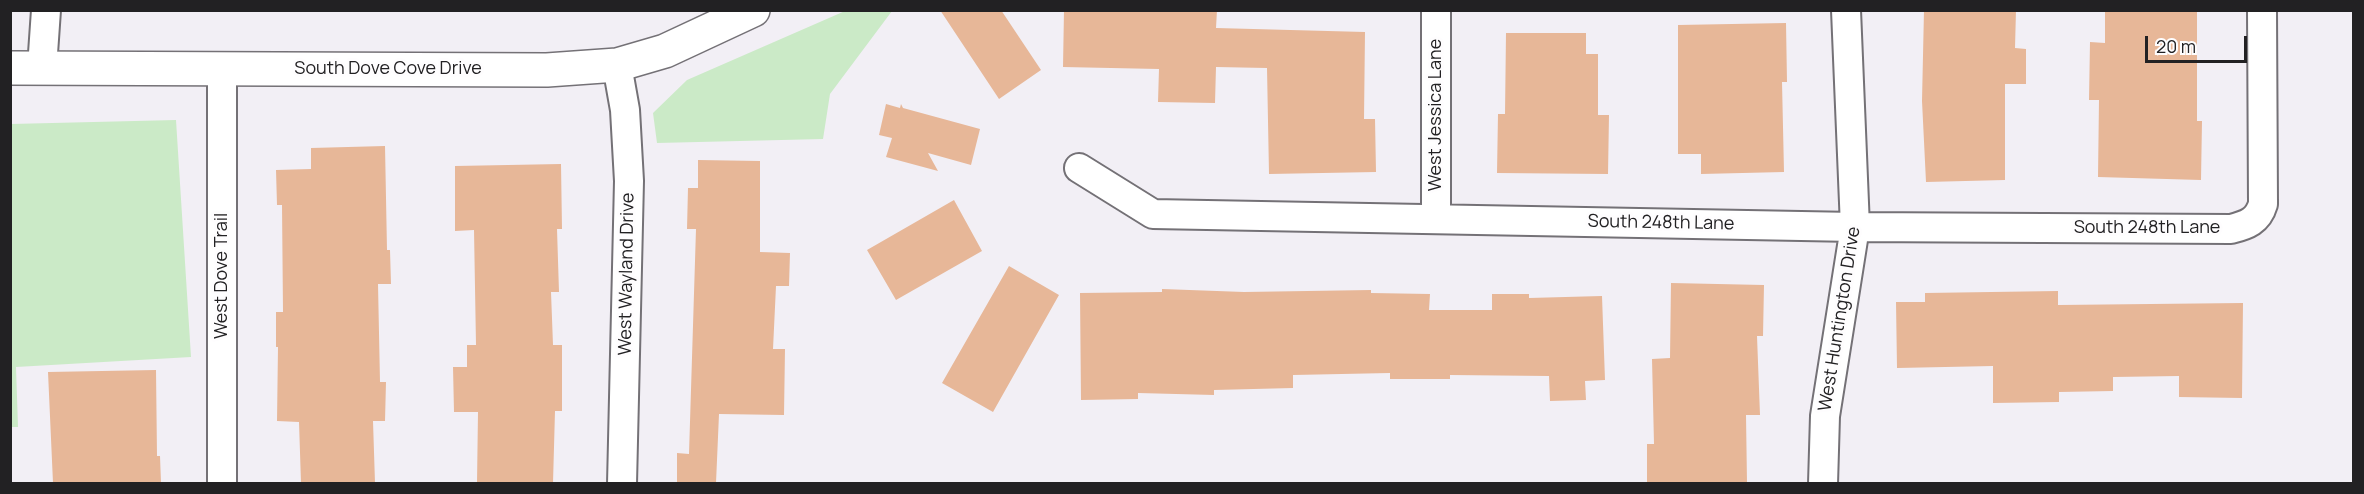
<!DOCTYPE html>
<html>
<head>
<meta charset="utf-8">
<style>
  body { margin:0 }
  #map { position:relative; width:2364px; height:494px; overflow:hidden; background:#f2eff5; font-family:Manrope,sans-serif }
  canvas { display:block }
  .frame { position:absolute; inset:0; border:12px solid #222123; pointer-events:none }
  .scale { position:absolute; left:2145px; top:36px; width:102px; height:27px; box-sizing:border-box; border:3px solid #222123; border-top:0; padding-left:8px; font-size:18px; line-height:21px; white-space:nowrap; color:#222123; -webkit-text-stroke:4px #fefdfe; paint-order:stroke }
</style>
</head>
<body>
<div id="map">
<canvas width="2364" height="494"></canvas>
<div class="frame"></div>
<div class="scale">20 m</div>
</div>
<script>
const ctx = document.querySelector('canvas').getContext('2d');
ctx.lineJoin = 'round';
function fillPath(path, color) {
  ctx.fillStyle = color;
  ctx.fill(path, 'evenodd');
}
function stroke(path, color, width, dash) {
  ctx.strokeStyle = color;
  ctx.lineWidth = width;
  ctx.lineCap = dash ? 'butt' : 'round';
  ctx.setLineDash(dash || []);
  ctx.stroke(path);
}
function drawText(font, color, halo, rows, align = 'center') {
  ctx.font = font + ' Manrope,sans-serif';
  ctx.lineWidth = 6;
  ctx.setLineDash([]);
  ctx.textBaseline = 'middle';
  ctx.strokeStyle = halo;
  ctx.fillStyle = color;
  for (const [text, x, y, turn = 0] of rows) {
    ctx.save();
    ctx.translate(x, y);
    ctx.rotate((+turn || 0) * Math.PI / 180);
    ctx.textAlign = isNaN(turn) ? turn : align;
    if (halo) ctx.strokeText(text, 0, 0);
    ctx.fillText(text, 0, 0);
    ctx.restore();
  }
}
fillPath(new Path2D(`
  M845,11H892L830,94L823,139L657,143L653,113L687,80Z
  M176,120L191,357L16,367L18,427H11V124Z`), '#cbeac7');
fillPath(new Path2D(`
  M940,10H1001L1041,70L999,99Z
  M1064,10H1217L1216,28L1365,32L1364,119H1375L1376,172L1269,174L1267,68L1216,67L1215,103L1158,102L1159,69L1063,67Z
  M1924,10H2016L2015,48L2026,49V84H2005V180L1926,182L1922,101Z
  M2105,10H2197V121H2202L2201,180L2098,177L2099,100H2089L2090,42L2105,43Z
  M1786,23L1787,82H1782L1784,172L1701,174V154H1678V25Z
  M1506,33H1586V54H1598V115H1609L1608,174L1497,173L1498,114H1505Z
  M886,104L900,108L901,104L903,108L980,129L971,165L928,153L938,171L886,157L892,138L879,135Z
  M385,146L387,250H390L391,284H378L380,382H386L385,421H373L375,483H301L299,422L277,421L278,347H276V312H283L282,205H277L276,170L311,169V148Z
  M698,160L760,161V252L790,253L789,286H776L773,349H785L784,415L719,414L716,483H677V453L689,454L696,229H687L688,188H698Z
  M561,164L562,229H557L559,292H551L553,345H562V411H555L553,483H477L478,412H454L453,367H467V345H476L474,230L455,231V166Z
  M954,200L982,251L896,300L867,250Z
  M1009,266L1059,295L993,412L942,383Z
  M1671,283L1764,285L1763,336H1757L1760,415H1746L1747,483H1647V444H1654L1652,359L1670,358Z
  M1162,289L1244,292L1371,290V293L1430,294L1429,310H1492V294H1529V298L1602,296L1605,380L1585,381L1586,400L1550,401L1549,376L1450,375V379H1390V373L1293,375V388L1214,390V395L1138,393V399L1081,400L1080,293L1162,292Z
  M2058,291V305L2243,303L2242,398L2179,397V376L2113,377V391L2059,392V402L1993,403V366L1897,368L1896,302H1925V293Z
  M156,370L157,456H160L161,483H53L48,372Z`), '#e7b798');
const minor = new Path2D(`
  M1436,10V219
  M617,65L625,110L629,181L622,484
  M42,68L46,10
  M222,69V484
  M1079,168L1153,214L1855,227L2231,229C2247,225 2258,221 2263,204L2262,10
  M1823,484L1825,416L1855,227L1846,10`);
const tertiary = new Path2D(`
  M10,68L547,70L617,65L665,51L753,10`);
stroke(minor, '#747176', 32);
stroke(tertiary, '#747176', 36);
stroke(minor, '#fff', 28);
stroke(tertiary, '#fff', 33);
drawText('18px', '#222123', '#fefdfe', [
  ["South Dove Cove Drive",388,69],
  ["West Jessica Lane",1436,115,-90],
  ["South 248th Lane",1661,223,1],
  ["South 248th Lane",2147,228],
  ["West Wayland Drive",627,274,-89],
  ["West Dove Trail",222,276,-90],
  ["West Huntington Drive",1840,319,-81]
]);
</script>
</body>
</html>
